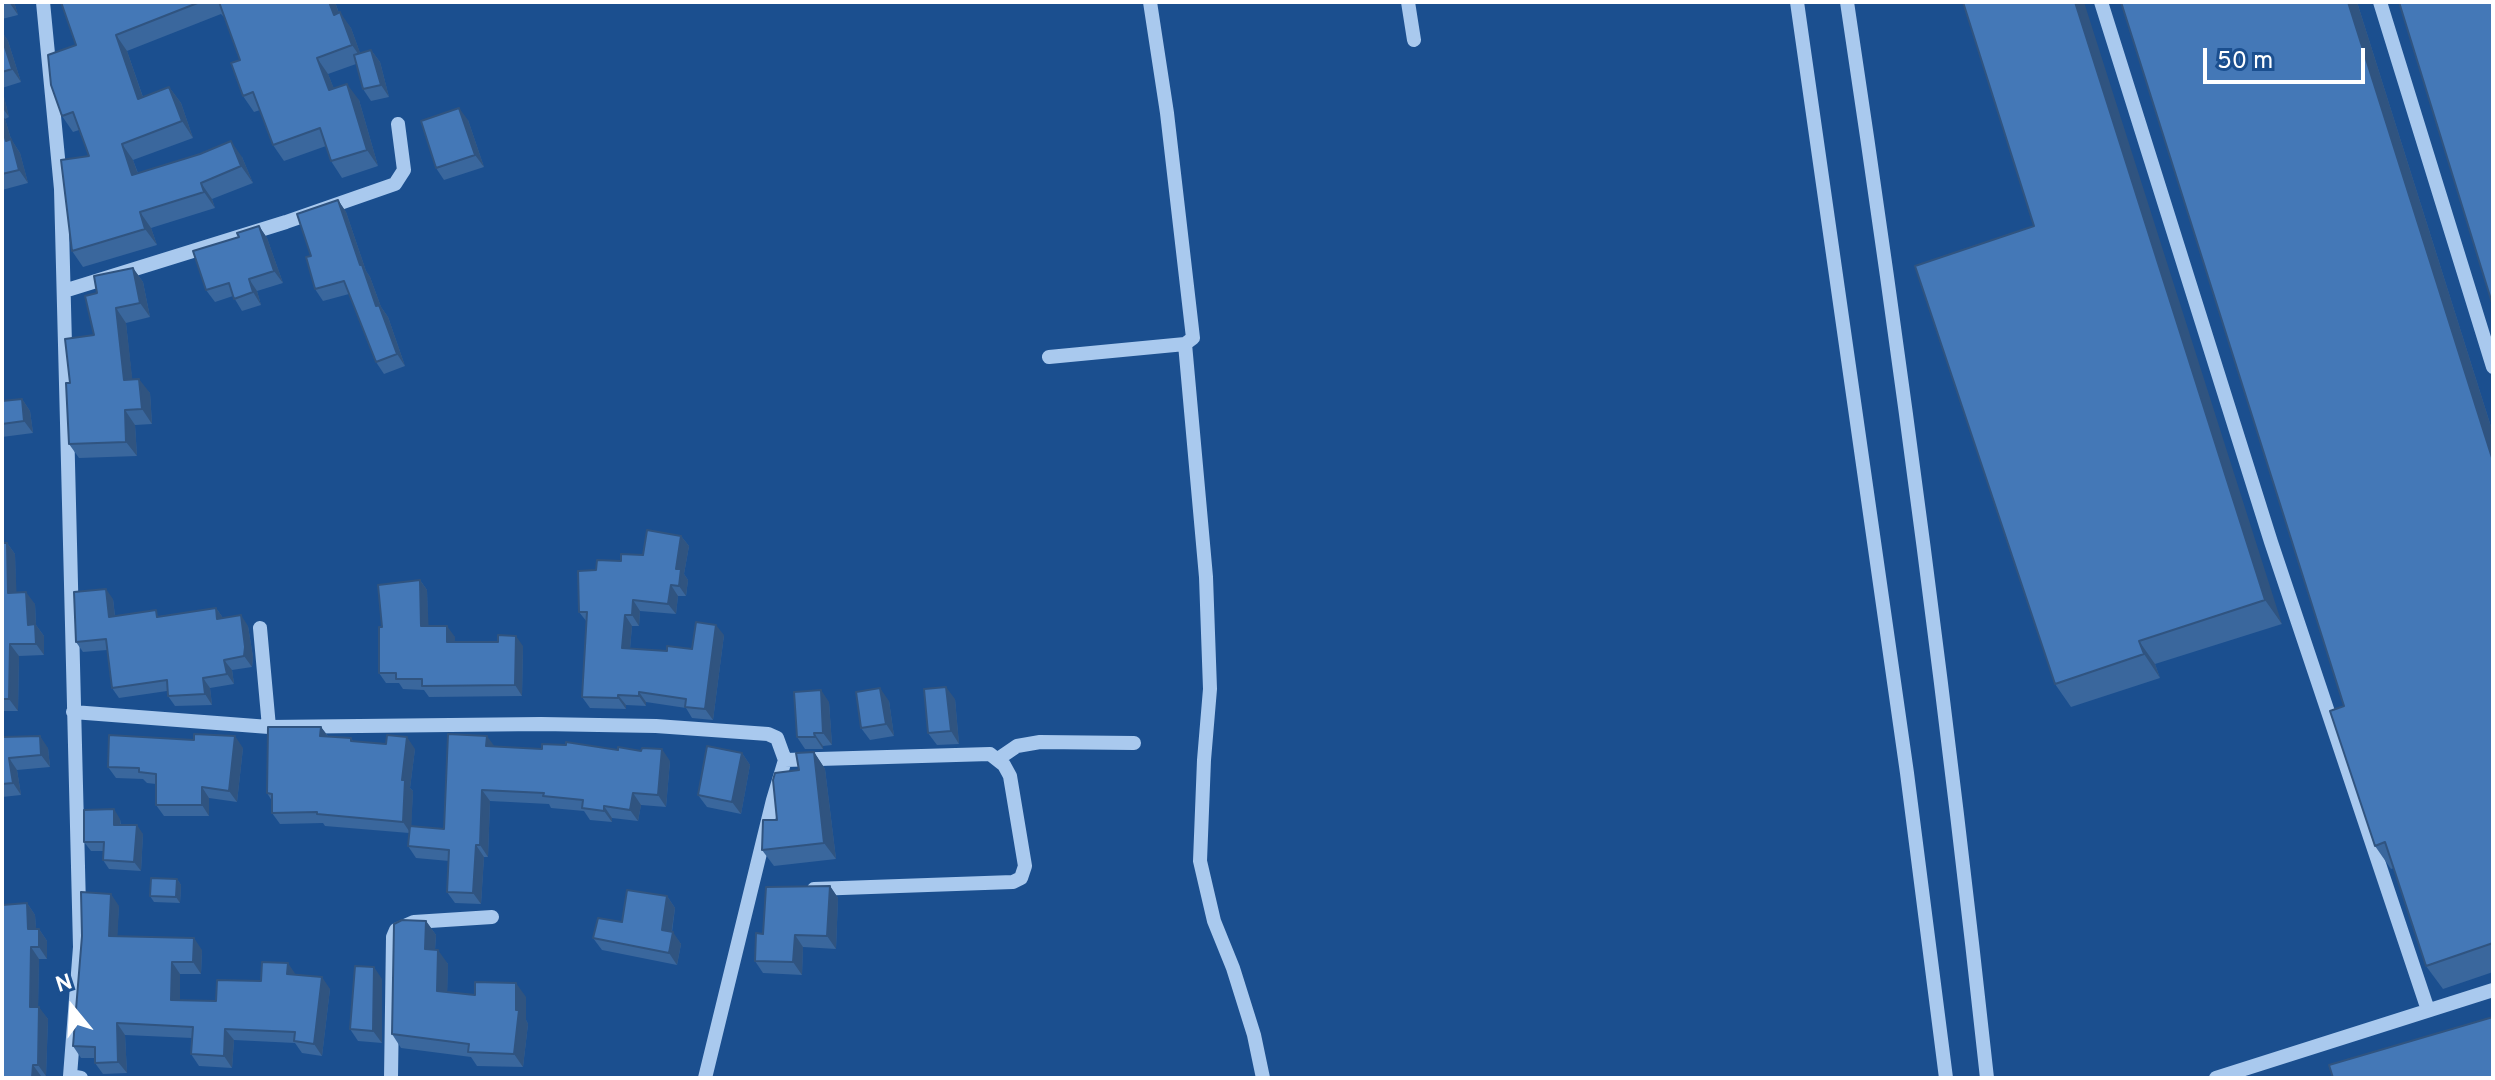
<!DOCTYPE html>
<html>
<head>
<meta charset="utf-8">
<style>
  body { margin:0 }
  #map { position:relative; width:2495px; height:1080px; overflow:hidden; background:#1b4f8f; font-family:Overpass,sans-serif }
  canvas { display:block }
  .frame { position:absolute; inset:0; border:4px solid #fff; pointer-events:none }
  .north { position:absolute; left:32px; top:968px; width:80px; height:80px; -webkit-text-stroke:6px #1b4f8f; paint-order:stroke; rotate:342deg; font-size:22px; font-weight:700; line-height:32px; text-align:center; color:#fff }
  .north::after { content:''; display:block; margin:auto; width:28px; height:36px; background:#fff; clip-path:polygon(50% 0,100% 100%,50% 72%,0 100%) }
  .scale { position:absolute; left:2203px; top:48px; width:162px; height:36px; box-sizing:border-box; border:4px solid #fff; border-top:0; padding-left:10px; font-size:24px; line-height:28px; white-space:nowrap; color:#fff; -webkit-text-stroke:6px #1b4f8f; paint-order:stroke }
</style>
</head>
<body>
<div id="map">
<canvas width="2495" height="1080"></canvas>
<div class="frame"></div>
<div class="north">N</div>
<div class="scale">50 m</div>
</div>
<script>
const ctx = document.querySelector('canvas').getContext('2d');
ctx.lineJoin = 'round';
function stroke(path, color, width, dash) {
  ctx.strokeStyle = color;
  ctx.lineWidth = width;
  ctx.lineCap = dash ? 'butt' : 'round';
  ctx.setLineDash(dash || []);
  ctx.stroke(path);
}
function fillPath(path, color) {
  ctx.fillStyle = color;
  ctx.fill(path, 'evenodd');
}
stroke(new Path2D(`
  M43,2L61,189L67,423L80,947L70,1076L81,1078
  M1408,2L1414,40
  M1797,2L1907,773L1946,1078
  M1847,2C1901,360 1948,718 1987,1078
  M2101,2L2271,542L2428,1010
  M2380,2L2493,367
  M64,291L286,222L395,184L404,170L398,124
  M1185,344L1206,577L1210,689L1204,760L1200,861L1214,921L1233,968L1254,1035L1263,1078
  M1049,357L1185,344L1193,338L1167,113L1150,2
  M260,628L269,727
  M73,712L269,727L541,724L656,726L768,734L777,738L785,760L773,800L705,1078
  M998,759L1017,746L1040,742L1134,743
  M785,760L990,754L1004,765L1010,776L1025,866L1021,878L1013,882L814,889
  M391,1078L393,937L396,930L414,922L492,917
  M2216,1078L2493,990`), '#a9c9ee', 14);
fillPath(new Path2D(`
  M2,2H14L18,15L2,19Z
  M61,2H335L339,13L351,28L360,53L371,50L380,62L389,97L371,101L363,89L356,64L328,74L334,89L359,100L378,166L342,178L331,161L326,146L284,161L273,145L260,110L254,112L243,96L240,60L224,17L221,14L127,51L143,97L169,87L181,103L193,138L133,160L138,173L242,157L253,183L212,199L215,208L151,228L157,245L83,267L72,251L89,156L79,130L73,132L62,116L76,45Z
  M2121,2H2357L2493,433V972L2443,989L2426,966L2394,868L2391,869L2375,846L2344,706Z
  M2,32L8,41L21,82L2,88Z
  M2,89L9,117L5,119L11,139L20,153L28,183L2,190Z
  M468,120L484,167L444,180L436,168Z
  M338,200L346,212L366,271L370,277L381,307L388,317L405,366L384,374L376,362L349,294L323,301L315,289L311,256Z
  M259,226L267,238L283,283L257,291L261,305L242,311L233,296L215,302L206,290L239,237Z
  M2034,226L2282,624L2155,664L2160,678L2071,707L2055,684Z
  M133,268L143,282L150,317L126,323L132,379L150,393L152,424L135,425L137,456L79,458L69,444L70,383L94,335L97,293Z
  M22,399L30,411L33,433L2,437V401Z
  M681,536L689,546L684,574L688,580L686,596H678L676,614L640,611L639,626H632L630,649L667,651L692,649L724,635L713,720L692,718L686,708L646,702V706L626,705V709L590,708L582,697L587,622L579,612L596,570L621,561L643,555Z
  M2,543H7L15,554L16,593L35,604L36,625L44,636V655L19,656L18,711H2Z
  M420,580L427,590L428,626L455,637L454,642L523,646L522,696L429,697L424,690L403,689L399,683H386L379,673L382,627Z
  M113,599L115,616H160L216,608L223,618L248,626L253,657L252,667L232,670L234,684L210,688L212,705L175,706L168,696L167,691L119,698L112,688L107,650L83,652L76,642Z
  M955,699L959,744L937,745L928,733Z
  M889,701L894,736L870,740L861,728Z
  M829,702L832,745L823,746V749H805L797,737Z
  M321,727L328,736L351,738L353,741L415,749L410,788L413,791L411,826L444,829L494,747L670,761L666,807L641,805L638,821L612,818V822L590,820L584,811L551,808L549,804L490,801L488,857H484L481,904L455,903L447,892L449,861L416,858L408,846L409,833L325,826L323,823L280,824L272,813V801L267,793Z
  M2,737L48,748L50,767L17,770L21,795L2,797Z
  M243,748L237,802L209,798V816H164L156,805V784L147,783L143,779L116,778L108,767Z
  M814,752L825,769L836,859L774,866L762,850L777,820L799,770Z
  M742,753L750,765L741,814L707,807L698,795Z
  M120,819L121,825L143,834L141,871L109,869L103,860V851H91L84,842Z
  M177,879L181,885L180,903L154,902L150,896Z
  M830,886L838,898L836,949L803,947L802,975L763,973L755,961L763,934Z
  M667,896L675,908L672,932L681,944L677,965L602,950L593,938Z
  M27,903L35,915L36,929H39L47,941V959H39L38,1007L48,1019L46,1076L2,1078Z
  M119,906L117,936L202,950L201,974H180V1000L216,1001L261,981L295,974L330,989L322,1056L302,1053L295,1043L234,1040L232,1068L199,1066L191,1054L192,1038L125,1035L127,1073L103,1074L95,1063V1058H81L73,1046L82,936Z
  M426,921L436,935L435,950L448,964L447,992L475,995L526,997V1020L528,1024L523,1067L477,1066L471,1057L401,1048L392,1034Z
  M382,979V1043L358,1041L350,1029Z`), '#3a679d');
fillPath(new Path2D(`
  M9,2H14L18,15Z
  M329,2H335L345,31L334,15Z
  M2075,2H2084L2282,624L2265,600Z
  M2348,2H2357L2493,433V461Z
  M340,12L351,28L363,61L352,45Z
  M2,32L8,41L21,82L12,69L2,38Z
  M116,35L127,51L149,115L138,99Z
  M371,50L380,62L389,97L381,85Z
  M317,58L328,74L341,106L329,90Z
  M347,84L359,100L378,166L367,150Z
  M169,87L181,103L193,138L182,121Z
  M2,89L9,117L2,107Z
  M459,108L468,120L484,167L475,155Z
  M2,115L5,119L13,146L11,139L20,153L28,183L19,170L6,141L2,128Z
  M231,141L242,157L253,183L241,166Z
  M122,144L133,160L144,191L132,175Z
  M201,183L212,199L215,208L204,192Z
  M338,200L346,212L366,271L370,277L381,307L388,317L405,366L397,354L376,306L360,265Z
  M140,212L151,228L157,245L145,229Z
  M259,226L267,238L283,283L274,271Z
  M133,268L143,282L150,317L140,303Z
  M249,279L257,291L261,305L253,292Z
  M116,308L126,323L134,394L124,380Z
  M139,379L150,393L152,424L142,409Z
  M22,399L30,411L33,433L24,421Z
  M125,410L135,425L137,456L126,442Z
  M681,536L689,546L684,574L688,580L686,596L679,586L676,569Z
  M7,543L15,554L17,605L8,593Z
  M420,580L427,590L429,636L421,626Z
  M671,585L678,596L676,614L668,604Z
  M106,589L113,599L116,627L109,617Z
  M26,592L35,604L36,625L44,636V655L36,644L28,625Z
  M633,600L640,611L639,626L632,615Z
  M216,608L223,618L217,619Z
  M241,615L248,626L253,657L252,667L244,656Z
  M625,615L632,626L629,659L622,648Z
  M716,625L724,635L713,720L705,709Z
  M447,626L455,637L454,653L447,642Z
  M516,636L523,646L522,696L515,685Z
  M2139,641L2155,664L2160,678L2144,654Z
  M10,644L19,656L18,711L9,699Z
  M224,660L232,670L234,684L227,674Z
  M203,678L210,688L212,705L205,694Z
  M946,687L955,699L959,744L951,731Z
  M880,688L889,701L894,736L886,724Z
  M821,690L829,702L832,745L823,733Z
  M639,692L646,702V706L639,696Z
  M618,695L626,705V709L618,698Z
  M321,727L329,738L320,736Z
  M814,733L823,746V749L815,737Z
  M40,736L48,748L50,767L41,755Z
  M235,736L243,748L237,802L229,791Z
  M487,736L495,747L486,746Z
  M407,737L415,749L410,788L413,791L411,834L403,822L402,780Z
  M662,749L670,761L666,807L658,795Z
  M814,752L825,769L836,859L824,843Z
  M742,753L750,765L741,814L732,802Z
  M9,758L17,770L21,795L13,783Z
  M202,787L209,798V816L202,805Z
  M482,790L490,801L488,857L480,845Z
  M633,793L641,805L638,821L630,810Z
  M604,806L612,818V822L604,811Z
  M114,809L120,819L121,835L114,825Z
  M137,825L143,834L141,871L134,862Z
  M476,845L484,857L481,904L473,893Z
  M177,879L181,885L180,903L176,897Z
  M830,886L838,898L836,949L827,936Z
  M111,894L119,906L117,947L109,936Z
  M667,896L675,908L670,942L662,930Z
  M27,903L35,915L37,941L28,929Z
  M426,921L436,935L434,963L425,949Z
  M39,929L47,941V959L39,947Z
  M673,932L681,944L677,965L669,953Z
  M795,935L803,947L802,975L793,962Z
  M194,938L202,950L201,974L193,962Z
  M31,947L39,959L38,1019L30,1007Z
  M438,950L448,964L447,1005L437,991Z
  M172,962L180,974V1012L171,1000Z
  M288,963L296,975L287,974Z
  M374,967L382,979V1043L373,1031Z
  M322,977L330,989L322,1056L314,1044Z
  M516,983L526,997V1020L528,1024L523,1067L514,1054Z
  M39,1007L48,1019L46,1076L38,1065Z
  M117,1023L125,1035L127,1073L118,1062Z
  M225,1029L234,1040L232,1068L224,1056Z
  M33,1065L41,1076V1078H32Z`), '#305480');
const building = new Path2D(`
  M61,2H200L116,35L138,99L169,87L182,121L122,144L132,175L200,154L231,141L241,166L201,183L204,192L140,212L145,229L72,251L61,160L89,156L73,112L62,116L51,85L48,55L76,45Z
  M219,2H329L334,15L340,12L352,45L317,58L329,90L347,84L367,150L331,161L320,128L273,145L253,92L243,96L231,63L240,60Z
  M1963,2H2075L2265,600L2139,641L2144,654L2055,684L1915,266L2034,226Z
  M2121,2H2348L2493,461V943L2426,966L2385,842L2375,846L2330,711L2344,706Z
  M2399,2H2493V306Z
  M2,38L12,69L2,72Z
  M371,50L381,85L363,89L354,55Z
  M459,108L475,155L436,168L421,121Z
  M2,128L6,141L11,139L19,170L2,174Z
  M338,200L360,265H362L376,306L379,305L397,354L376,362L344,281L315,289L306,257L311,256L297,214Z
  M259,226L274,271L249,279L253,292L234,299L229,283L206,290L193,251L239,237L237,233Z
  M133,268L140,303L116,308L124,380L139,379L142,409L125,410L126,442L69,444L66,383H70L65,339L94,335L85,296L97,293L94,276Z
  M22,399L24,421L2,424V401Z
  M647,530L681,536L676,569H681L679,586L671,585L668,604L633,600L632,615H625L622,648L667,651V646L692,649L696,622L716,625L705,709L685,707L686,699L639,692V696L618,695V698L582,697L587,612H579L578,571L596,570L597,560L621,561V554L643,555Z
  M2,543H7L8,593L26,592L28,625L35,624L36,644H10L9,699H2Z
  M420,580L421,626H447V642H498V635L516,636L515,685L422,686V679H396V673H379V627H382L378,585Z
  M106,589L109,617L156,610L157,617L216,608L217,619L241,615L245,647L244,656L224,660L227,674L203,678L205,694L168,696L167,680L112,688L106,639L76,642L74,592Z
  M946,687L951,731L928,733L924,689Z
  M880,688L886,724L861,728L856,692Z
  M821,690L823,733H814L815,737H797L794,692Z
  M268,727H321L320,736L351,738V741L386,744L387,735L407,737L402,780H405L403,822L317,814V812L272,813V794L267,793Z
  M194,734L235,736L229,791L202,787V805H156V774L139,772V768L108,767L109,735L194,740Z
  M448,734L487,736L486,746L542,749V744L566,745V742L618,750V747L641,751L642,748L662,749L658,795L633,793L630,810L604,806V811L582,808L583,800L543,796L544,793L482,790L480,845H476L473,893L447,892L449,850L408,846L410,826L444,829Z
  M40,736L41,755L9,758L13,783L2,784V737Z
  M707,746L742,753L732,802L698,795Z
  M814,752L824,843L762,850L763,820H777L773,780L775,773L799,770L796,753Z
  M114,809V825H137L134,862L103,860L104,842H84V810Z
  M151,878L177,879L176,897L150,896Z
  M830,886L827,936L795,935L793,962L755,961L756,933L763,934L766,887Z
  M627,890L667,896L662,930L673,932L669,953L593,938L598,918L622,922Z
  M81,892L111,894L109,936L194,938L193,962H172L171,1000L216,1001L217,980L261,981L262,962L288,963L287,974L322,977L314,1044L294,1041L295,1032L225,1029L224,1056L191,1054L193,1027L117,1023L118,1062L95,1063V1047L73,1046L82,936Z
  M27,903L28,929H39V947H31L30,1007H39L38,1065H33L32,1078H2V905Z
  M402,920L426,921L425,949L438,950L437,991L475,995V982L516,983V1010H519L514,1054L468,1052L469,1044L392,1034L394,924Z
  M355,966L374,967L373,1031L350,1029Z
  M2493,1017V1078H2333L2329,1065Z`);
fillPath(building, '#4478b7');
stroke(building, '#305480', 2);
</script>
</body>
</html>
